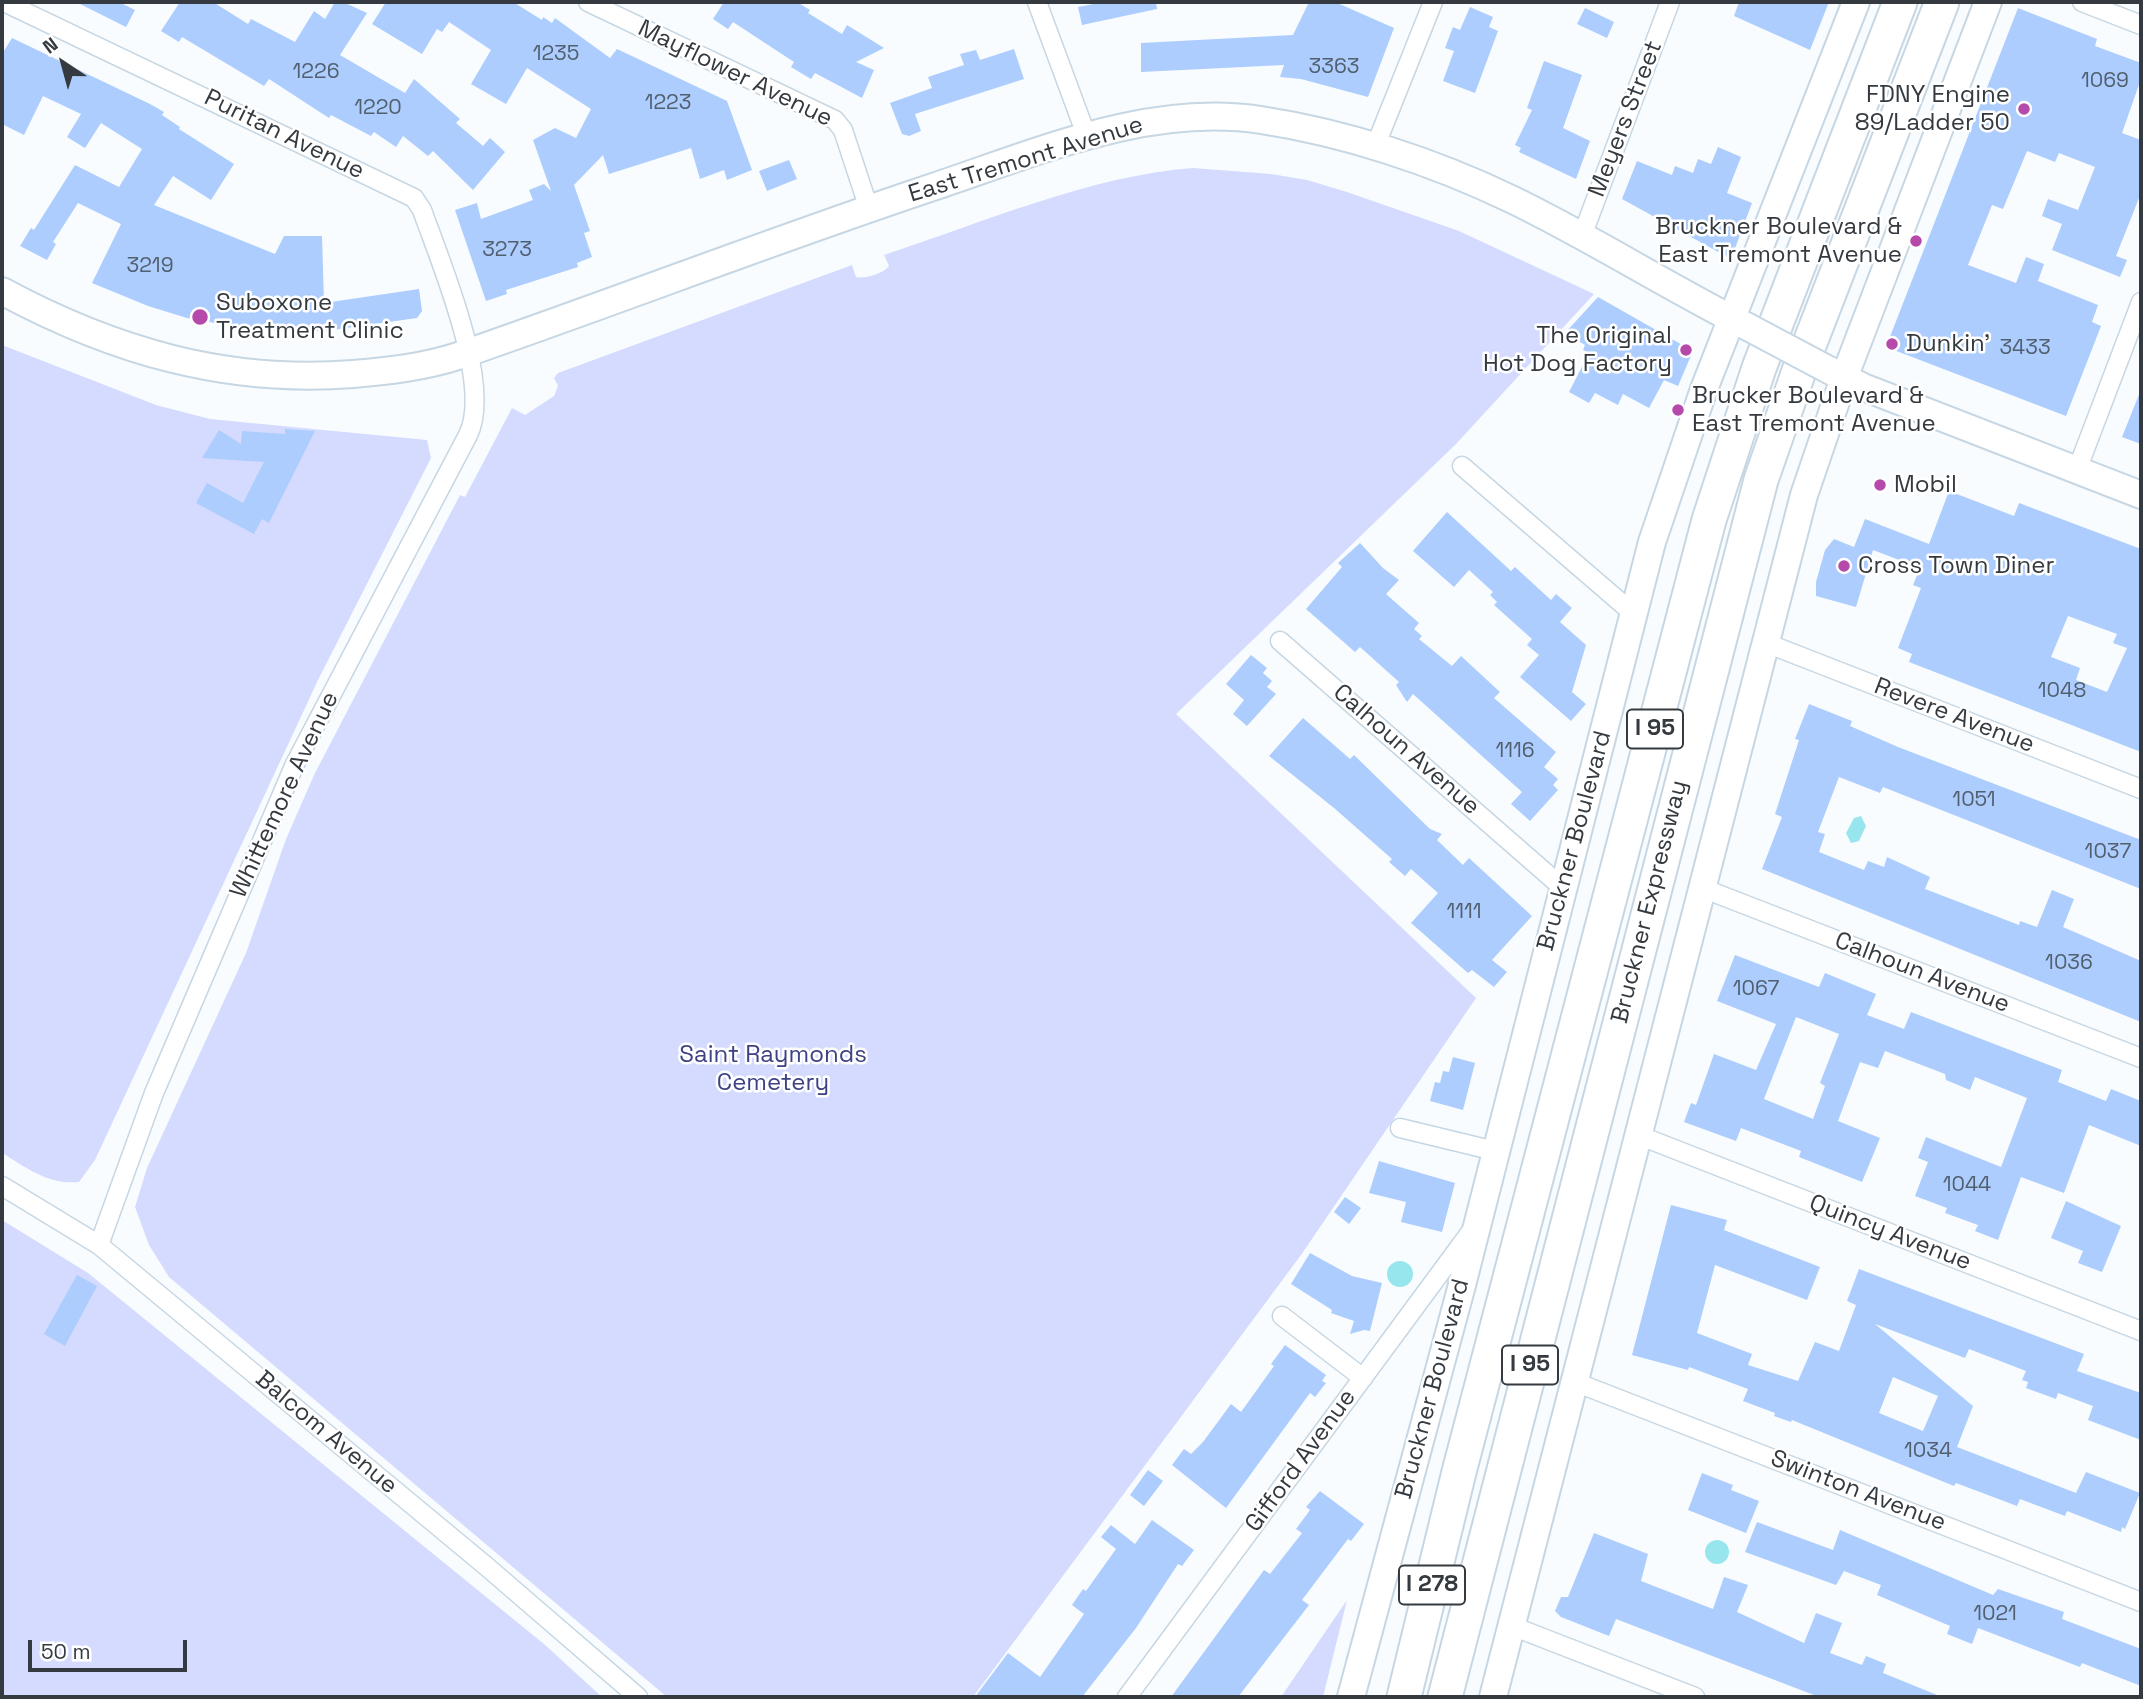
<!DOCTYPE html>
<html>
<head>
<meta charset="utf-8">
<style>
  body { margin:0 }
  #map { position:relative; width:2143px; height:1699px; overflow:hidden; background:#f9fcff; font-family:"Space Grotesk",sans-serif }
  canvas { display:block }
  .frame { position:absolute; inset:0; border:4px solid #343a3f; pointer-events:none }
  .north { position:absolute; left:28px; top:28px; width:70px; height:70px; -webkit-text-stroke:5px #fff; paint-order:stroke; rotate:324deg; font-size:19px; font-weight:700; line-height:28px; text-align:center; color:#343a3f }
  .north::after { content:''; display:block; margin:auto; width:24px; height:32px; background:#343a3f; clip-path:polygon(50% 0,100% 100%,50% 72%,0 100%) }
  .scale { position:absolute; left:28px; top:1640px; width:159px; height:32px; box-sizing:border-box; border:4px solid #343a3f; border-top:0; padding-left:9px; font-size:21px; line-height:24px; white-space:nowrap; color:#343a3f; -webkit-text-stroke:5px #fff; paint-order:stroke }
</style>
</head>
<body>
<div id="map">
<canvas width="2143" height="1699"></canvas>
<div class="frame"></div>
<div class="north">N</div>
<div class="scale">50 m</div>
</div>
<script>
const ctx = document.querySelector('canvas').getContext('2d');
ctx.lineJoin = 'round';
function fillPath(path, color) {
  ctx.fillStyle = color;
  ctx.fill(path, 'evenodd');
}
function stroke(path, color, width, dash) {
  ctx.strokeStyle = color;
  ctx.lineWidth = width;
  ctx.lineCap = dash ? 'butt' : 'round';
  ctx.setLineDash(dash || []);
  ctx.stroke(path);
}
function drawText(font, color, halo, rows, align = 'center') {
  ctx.font = font + ' "Space Grotesk",sans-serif';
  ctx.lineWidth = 5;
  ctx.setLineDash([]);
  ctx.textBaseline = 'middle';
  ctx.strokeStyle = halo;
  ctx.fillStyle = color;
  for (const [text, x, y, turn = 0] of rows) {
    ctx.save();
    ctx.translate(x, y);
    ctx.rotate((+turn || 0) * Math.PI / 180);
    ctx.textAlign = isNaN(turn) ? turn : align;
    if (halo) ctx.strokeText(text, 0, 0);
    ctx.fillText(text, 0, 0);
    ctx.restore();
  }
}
fillPath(new Path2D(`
  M1193,168L1271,174L1307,180L1347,192L1459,231L1594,294L1456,444L1176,714L1476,998L1301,1255L973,1697H667L169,1277L149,1245L135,1207L147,1168L246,953L286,839L315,773L460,495L465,497L512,408L525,415L554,396L558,386L554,378L558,373L852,265L856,277C865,279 883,274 889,266L884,255C981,223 1093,175 1193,168Z
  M2,345L156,405L210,419L427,440L431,458L318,680L95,1160L79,1182C48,1185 27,1168 2,1153Z
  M2,1220L88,1273L544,1644L602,1697H2Z
  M1347,1600L1323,1697H1281Z`), '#d4dbff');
fillPath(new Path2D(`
  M1861,816L1866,826L1859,841L1851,843L1846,833L1854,818Z
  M1387 1274a13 13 0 1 1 26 0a13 13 0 1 1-26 0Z
  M1705 1552a12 12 0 1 1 24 0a12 12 0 1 1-24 0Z`), '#97e6ee');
fillPath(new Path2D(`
  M76,2H119L135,10L126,27Z
  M180,2H213L248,24L251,19L295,42L314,11L325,19L335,2H343L367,13L340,55L405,93L414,79L460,119L456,123L483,146L490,138L505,152L473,190L433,151L428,156L403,136L396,147L374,132L371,136L331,115L329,118L269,79L264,86L182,37L179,42L161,31Z
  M386,2H513L542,20L543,17L552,23L555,18L610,58L617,49L727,101L752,170L727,180L724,170L700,179L691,148L609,174L603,155L574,185L590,231L584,233L592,257L577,263L578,267L506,290L507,294L486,301L455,210L477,203L481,219L533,200L529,190L544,184L551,191L533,140L555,128L576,138L591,109L527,68L506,104L471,84L491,50L449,22L442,32L437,29L422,54L372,24Z
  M724,2H797L810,10L808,13L842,34L847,25L884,48L856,62L874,70L862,98L815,73L811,79L791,67L794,62L733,22L728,29L713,19Z
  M1104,2H1156L1157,9L1082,25L1078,7Z
  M1309,2H1335L1394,28L1368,97L1301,79L1280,77L1284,65L1141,72V43L1293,35Z
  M1739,2H1829L1810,50L1734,16Z
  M1470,7L1493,17L1489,27L1498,31L1475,93L1443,81L1454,51L1445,48L1453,27L1460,30Z
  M1585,8L1614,22L1607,38L1577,24Z
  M2018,8L2097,39L2095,46L2141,63V79L2122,133L2141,140V193L2116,256L2127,260L2120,277L2052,250L2062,224L2042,216L2048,199L2078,210L2095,167L2059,153L2055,162L2027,151L2003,209L1992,205L1968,265L2016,283L2026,257L2044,264L2038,281L2098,305L2092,322L2101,326L2066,416L1886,347Z
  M12,38L150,104L164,112L162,115L180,127L179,129L234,164L211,200L173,176L154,205L275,254L284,236H322L324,303L419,289L422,311L417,318L325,331L254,330L187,318L148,306L92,283L121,224L78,203L53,242L56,244L47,260L20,246L31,228L34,230L75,165L119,187L142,149L101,123L85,148L67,137L81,114L43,96L24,135L2,124V54Z
  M1014,49L1024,79L915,114L921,131L909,136L902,134L890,103L932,88L928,77L964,65L960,54L976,50L980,60Z
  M1544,61L1582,75L1563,128L1590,141L1576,179L1519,152L1521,148L1515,145L1532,110L1527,108Z
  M1718,147L1741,157L1727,193L1752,203L1731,259L1622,199L1637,161L1672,175L1675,166L1693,173L1698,159L1711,164Z
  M789,160L797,179L767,191L759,171Z
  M1598,297L1693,351L1678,386L1664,380L1649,408L1623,394L1618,405L1595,393L1589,403L1569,392L1589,353L1583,350L1585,345L1565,333Z
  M2140,392H2141V444L2122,437Z
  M285,429L315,431L269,523L262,519L254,534L196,503L207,483L243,503L264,462L202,458L219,430L241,444L242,431L285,434Z
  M1949,491L2014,516L2019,503L2141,549V752L1909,662L1912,654L1898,648L1921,588L1913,585L1920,568L1873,550L1856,607L1816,596V582L1825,550L1834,539L1854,547L1865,519L1929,544ZM2068,616L2117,634L2113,643L2127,648L2107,692L2076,680L2080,668L2051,657Z
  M1447,512L1511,571L1515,567L1551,600L1556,594L1572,608L1560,622L1586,645L1572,692L1586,704L1571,721L1520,677L1539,655L1527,645L1532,639L1494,605L1497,602L1490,595L1493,592L1469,570L1454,587L1413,551Z
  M1360,543L1383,568L1399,580L1386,594L1419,623L1414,629L1422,636L1419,639L1452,666L1461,656L1500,692L1494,698L1556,752L1544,767L1558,779L1553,785L1558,790L1530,821L1511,804L1522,792L1413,694L1407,702L1396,685L1399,682L1360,647L1355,652L1306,609L1342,567L1338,563Z
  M1251,655L1267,668L1263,673L1272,681L1267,687L1276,694L1247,726L1233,714L1244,700L1226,684Z
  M1809,704L1852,721L1850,726L1898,747L2141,840V889L1883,787L1880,793L1839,777L1818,832L1825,834L1819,852L1864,870L1868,861L1884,867L1887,857L1930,877L1925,889L2019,925L2020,921L2037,927L2052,890L2074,899L2063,927L2141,961V1022L1762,869L1782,817L1775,814L1799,740L1795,739Z
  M1303,718L1350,759L1354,755L1430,829L1442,834L1437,840L1463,865L1469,858L1532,916L1492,960L1507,972L1494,987L1472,970L1468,973L1411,923L1438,893L1411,869L1405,876L1389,862L1392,859L1334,808L1269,756Z
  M1735,955L1819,987L1825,973L1876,994L1867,1015L1904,1029L1911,1012L2062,1070L2058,1082L2106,1101L2111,1089L2141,1101V1146L2089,1125L2064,1193L2021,1177L1998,1240L1975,1231L1978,1225L1945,1213L1947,1208L1915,1196L1928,1162L1918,1158L1926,1137L2001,1167L2027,1098L1975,1077L1970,1090L1946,1080L1945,1074L1885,1051L1878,1068L1860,1062L1838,1121L1880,1138L1862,1182L1799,1157L1801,1151L1741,1128L1736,1141L1684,1122L1691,1103L1696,1105L1714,1054L1756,1070L1776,1024L1717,1001ZM1796,1017L1839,1034L1820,1083L1825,1086L1813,1119L1764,1099Z
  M1453,1057L1475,1063L1463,1110L1430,1101L1435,1082L1440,1083L1443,1071L1449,1072Z
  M1379,1161L1455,1183L1442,1232L1401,1222L1406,1202L1369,1193Z
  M1345,1197L1361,1208L1349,1224L1334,1212Z
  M2066,1201L2121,1226L2102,1272L2078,1263L2083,1251L2051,1238Z
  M1671,1205L1727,1220L1724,1230L1820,1267L1807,1300L1715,1265L1697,1333L1752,1354L1748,1365L1798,1381L1815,1342L1839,1351L1856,1305L1847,1301L1859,1269L2084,1354L2077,1371L2141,1393V1440L2088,1420L2093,1406L2058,1393L2056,1399L2026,1388L2028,1382L2022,1380L2026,1371L1969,1349L1965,1358L1875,1324L1973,1406L1957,1447L2076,1493L2086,1472L2140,1493L2125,1529L2122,1527L2121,1532L2067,1511L2065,1516L2020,1499L2017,1506L1956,1483L1954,1486L1792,1420L1791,1422L1774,1416L1775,1413L1743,1401L1748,1389L1689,1367L1688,1370L1632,1355ZM1893,1377L1938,1396L1923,1431L1879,1413Z
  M1310,1253L1352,1276L1382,1283L1370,1331L1364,1330L1350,1334L1354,1321L1331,1313L1332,1310L1291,1284Z
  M77,1275L97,1286L65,1346L44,1334Z
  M1285,1345L1326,1375L1322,1381L1326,1383L1315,1397L1310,1393L1226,1508L1172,1465L1184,1449L1191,1454L1203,1442L1231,1404L1241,1412L1274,1366L1271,1364Z
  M1148,1470L1163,1481L1144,1506L1130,1495Z
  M1702,1473L1733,1485L1731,1490L1759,1501L1746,1533L1688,1510Z
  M1320,1491L1364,1524L1351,1541L1348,1539L1302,1600L1309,1605L1238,1697H1171L1264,1570L1270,1574L1302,1533L1296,1529L1310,1510L1306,1507Z
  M1152,1520L1194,1550L1182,1566L1178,1564L1136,1628L1082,1697H975L1008,1653L1040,1677L1084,1614L1072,1605L1083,1589L1086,1591L1116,1549L1101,1537L1111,1525L1135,1544Z
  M1757,1522L1833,1550L1840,1530L1993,1595L1998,1589L2064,1612L2062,1619L2141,1649V1686L2082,1663L2080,1667L1978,1628L1972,1644L1947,1634L1950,1626L1877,1595L1881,1585L1844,1571L1836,1585L1745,1552Z
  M1594,1533L1648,1554L1641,1581L1713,1609L1724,1577L1748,1585L1737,1612L1804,1643L1816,1613L1842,1623L1830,1653L1862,1665L1866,1656L1886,1664L1883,1673L1942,1697H1819L1616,1619L1609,1636L1561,1617L1555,1611L1561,1597H1568Z`), '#accdfe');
const street = new Path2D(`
  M4,2L414,198L422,210C440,261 493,385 468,435L295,764L154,1093L99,1245
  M588,2L835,120L843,130L869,209
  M1037,2L1087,137
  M2082,2L2141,25
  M1375,147L1433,2
  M1582,236L1670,2
  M1462,466L1634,614
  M2077,470L2141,302
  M1280,641L1563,888
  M1766,643L2141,789
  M1702,888L2141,1058
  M1400,1128L1495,1151
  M1638,1135L2141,1331
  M2,1186L99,1245L486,1566L638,1697
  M1282,1316L1363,1378
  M1575,1382L2141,1602
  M1512,1626L1695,1697
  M1127,1697L1472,1230`);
const secondary = new Path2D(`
  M2,291C113,351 227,384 353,374C389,371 424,367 458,356C617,301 774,240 933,187C1038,152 1149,103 1261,120C1346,133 1434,162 1511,199C1592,238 1668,287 1748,327
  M1829,370L1863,387L2141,495
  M1351,1697L1462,1285L1652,542L1704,389L1856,2
  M1493,1697L1804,495L1844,378L1988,2`);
const highway = new Path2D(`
  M1404,1697L1459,1472L1709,520L1759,368L1900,2
  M1445,1697L1761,480L1799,371L1942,2`);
stroke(street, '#c6d7e3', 21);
stroke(secondary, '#c6d7e3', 30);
stroke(highway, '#c6d7e3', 37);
stroke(street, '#fff', 18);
stroke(secondary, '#fff', 26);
stroke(highway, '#fff', 33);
const secondaryBridge = new Path2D(`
  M1748,327L1827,369`);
stroke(secondaryBridge, '#c6d7e3', 30, []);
stroke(secondaryBridge, '#fff', 26);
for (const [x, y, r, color] of [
  [2024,109,7,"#b54aaa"],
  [1916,241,7,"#b54aaa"],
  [200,317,9,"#b54aaa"],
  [1892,344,7,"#b54aaa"],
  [1686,350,7,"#b54aaa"],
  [1678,410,7,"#b54aaa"],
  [1880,485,7,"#b54aaa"],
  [1844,566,7,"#b54aaa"]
]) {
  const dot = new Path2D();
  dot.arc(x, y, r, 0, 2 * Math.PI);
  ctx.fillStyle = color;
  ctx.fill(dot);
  stroke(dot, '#fff', 2.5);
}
drawText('21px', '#525f6f', null, [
  ["1235",556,54],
  ["3363",1334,67],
  ["1226",316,72],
  ["1069",2105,81],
  ["1223",668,103],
  ["1220",378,108],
  ["3273",507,250],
  ["3219",150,266],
  ["3433",2025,348],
  ["1048",2062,691],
  ["1116",1515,751],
  ["1051",1974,800],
  ["1037",2108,852],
  ["1111",1464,912],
  ["1036",2069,963],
  ["1067",1756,989],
  ["1044",1967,1185],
  ["1034",1928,1451],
  ["1021",1995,1614]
]);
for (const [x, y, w] of [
  [1655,729,56],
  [1530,1365,56],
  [1432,1585,66]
]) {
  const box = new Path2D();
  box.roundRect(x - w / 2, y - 19.5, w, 39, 5);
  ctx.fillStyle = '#fff';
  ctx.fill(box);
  stroke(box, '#343a3f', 2);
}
drawText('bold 23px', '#343a3f', null, [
  ["I 95",1655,729],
  ["I 95",1530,1365],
  ["I 278",1432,1585]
]);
drawText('24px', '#343a3f', '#fff', [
  ["Mayflower Avenue",735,74,26],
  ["Meyers Street",1626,119,-69],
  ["Puritan Avenue",284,135,26],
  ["East Tremont Avenue",1026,160,-17],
  ["Revere Avenue",1954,716,21],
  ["Calhoun Avenue",1406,750,41],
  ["Whittemore Avenue",285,795,-65],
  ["Bruckner Boulevard",1575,841,-75],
  ["Bruckner Expressway",1650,902,-76],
  ["Calhoun Avenue",1922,973,21],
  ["Quincy Avenue",1890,1233,21],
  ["Bruckner Boulevard",1433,1389,-75],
  ["Balcom Avenue",326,1433,40],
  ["Gifford Avenue",1301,1461,-54],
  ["Swinton Avenue",1858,1491,21]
]);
drawText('24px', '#343a3f', '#fff', [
  ["FDNY Engine",2010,95,"right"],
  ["89/Ladder 50",2010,123,"right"],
  ["Bruckner Boulevard &",1902,227,"right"],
  ["East Tremont Avenue",1902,255,"right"],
  ["Suboxone",216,303],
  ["Treatment Clinic",216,331],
  ["The Original",1672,336,"right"],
  ["Hot Dog Factory",1672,364,"right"],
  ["Dunkin'",1906,344],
  ["Brucker Boulevard &",1692,396],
  ["East Tremont Avenue",1692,424],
  ["Mobil",1894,485],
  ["Cross Town Diner",1858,566]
], 'left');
drawText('24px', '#3c4283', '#fff', [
  ["Saint Raymonds",773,1055],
  ["Cemetery",773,1083]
]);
</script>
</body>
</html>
